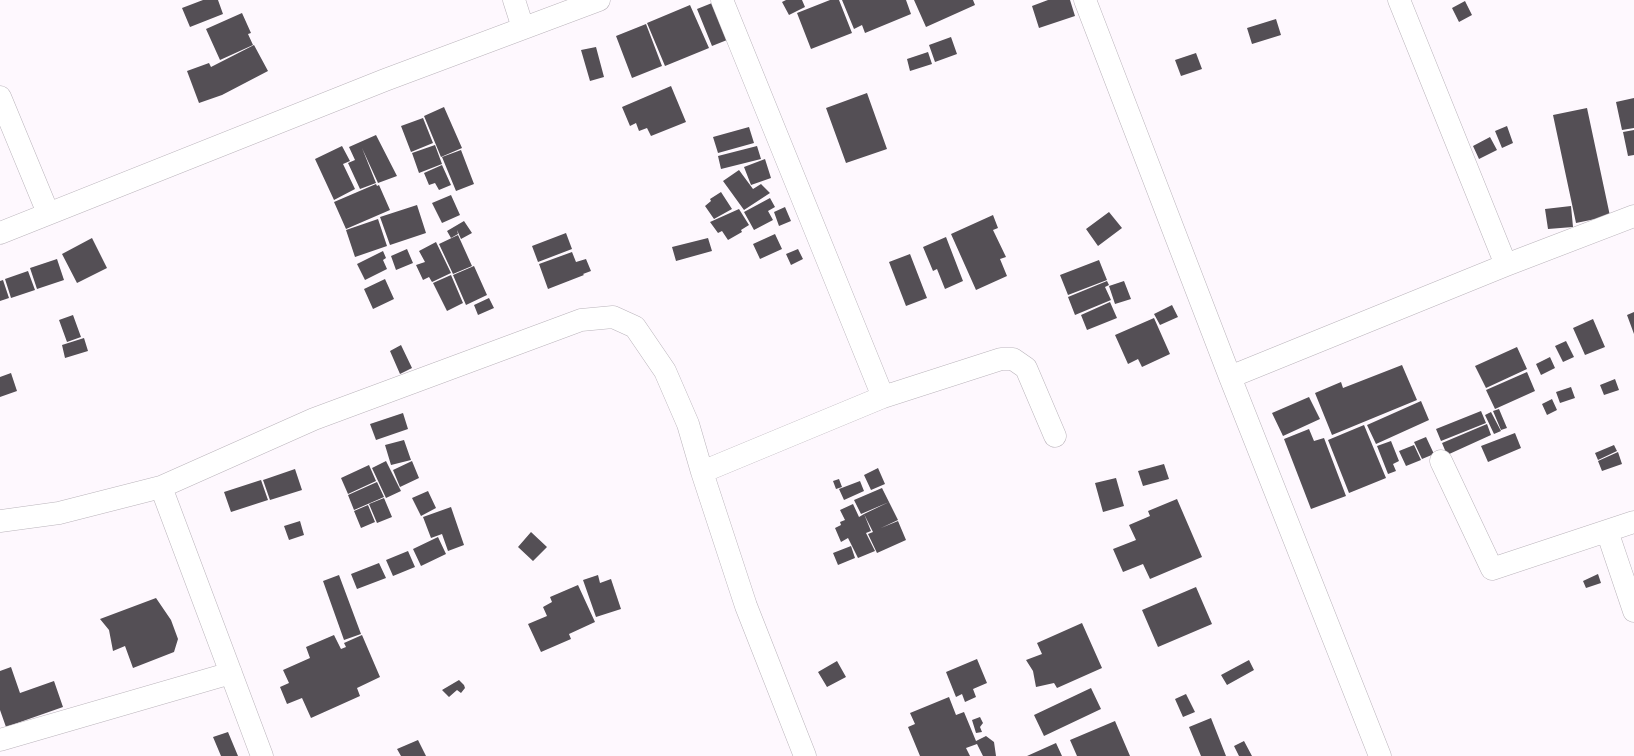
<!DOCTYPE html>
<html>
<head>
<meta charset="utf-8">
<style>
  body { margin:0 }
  canvas { display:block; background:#fef8fe }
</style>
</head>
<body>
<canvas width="1634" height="756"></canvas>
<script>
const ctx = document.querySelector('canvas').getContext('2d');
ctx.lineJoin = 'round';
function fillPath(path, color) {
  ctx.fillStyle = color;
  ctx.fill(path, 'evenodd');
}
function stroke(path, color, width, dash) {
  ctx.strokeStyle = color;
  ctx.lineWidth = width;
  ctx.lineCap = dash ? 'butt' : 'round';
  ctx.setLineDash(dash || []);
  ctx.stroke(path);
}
fillPath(new Path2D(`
  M203,0H218L223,14L190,27L182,8Z
  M786,0H802L805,7L789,15L782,2Z
  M830,0H839L852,33L811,49L797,13Z
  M842,0H906L911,14L865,33L862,25L854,29Z
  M914,0H973L975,5L926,27Z
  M1048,0H1070L1075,16L1039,28L1032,6Z
  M717,1L732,38L712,46L697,9Z
  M1465,1L1472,15L1459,22L1452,8Z
  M690,5L709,48L665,66L647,23Z
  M242,13L251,33L248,34L253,45L220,60L206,29Z
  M1276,19L1281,35L1252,44L1247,28Z
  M646,24L662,66L632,78L616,36Z
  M951,37L957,54L935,62L929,45Z
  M254,45L268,71L222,95L199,103L187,71L209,63L211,67Z
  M596,47L604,77L590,81L581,50Z
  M928,52L932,64L910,71L907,59Z
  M1196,53L1202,69L1181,76L1175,60Z
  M671,86L686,122L651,136L647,128L639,131L636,123L630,126L622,107Z
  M867,93L887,149L846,163L826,108Z
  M1634,98V128L1622,130L1616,102Z
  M444,107L462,148L441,157L424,116Z
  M1587,108L1610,216L1576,223L1553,115Z
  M423,118L433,143L411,152L401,126Z
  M1507,126L1513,143L1502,148L1495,131Z
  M749,127L754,143L718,153L713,137Z
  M1634,130V155L1628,156L1623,132Z
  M376,135L397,176L378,183L362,148L376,183L360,189L348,163L355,160L349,147Z
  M1490,137L1497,150L1479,159L1473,146Z
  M435,145L442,164L419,173L412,153Z
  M342,146L350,161L343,164L355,189L334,200L315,159Z
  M757,146L761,159L721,169L718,156Z
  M461,150L474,184L456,191L442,157Z
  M765,159L771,178L751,185L744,167Z
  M442,165L451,185L439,190L435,183L429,185L424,173Z
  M739,170L753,189L761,184L770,193L744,210L723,181Z
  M376,184L377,186L379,185L390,210L346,229L334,202Z
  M721,192L732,209L714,219L705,206L711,201L710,199Z
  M451,195L460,215L442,223L432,203Z
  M770,198L775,207L768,211L773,220L754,230L744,212Z
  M417,205L426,233L390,245L380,217Z
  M1571,206L1573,227L1548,229L1545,209Z
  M785,207L791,221L779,226L774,212Z
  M739,209L749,225L741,230L742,232L728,240L722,231L718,233L710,222Z
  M1109,212L1122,228L1098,246L1086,229Z
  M993,215L998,228L993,230L1006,257L1000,259L1007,276L976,290L951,234Z
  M378,219L387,246L355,257L346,230Z
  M464,221L472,233L461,239L457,230L458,234L451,238L447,231Z
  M566,233L572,249L538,262L532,246Z
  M775,234L782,249L760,259L753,244Z
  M458,235L472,266L453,274L439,244Z
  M946,237L963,281L945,289L937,269L933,271L923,247Z
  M92,238L107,268L77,283L62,254Z
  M708,238L712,251L676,261L672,247Z
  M436,242L451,273L432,282L429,277L423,280L416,265L425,262L419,251Z
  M407,249L413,263L396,270L391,256Z
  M798,249L803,259L791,265L786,254Z
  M383,251L386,258L383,260L387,269L365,280L357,264Z
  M572,252L576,262L586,259L591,271L583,274L584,275L548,289L539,264Z
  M910,254L927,298L906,306L889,262Z
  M57,259L64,280L37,289L30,268Z
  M1099,260L1107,280L1068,295L1060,275Z
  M474,266L487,295L466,305L453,275Z
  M28,271L35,290L11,298L5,279Z
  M451,275L463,303L447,311L433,283Z
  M385,279L394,299L373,309L364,289Z
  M3,280L9,298L0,301V281Z
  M1107,281L1109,285L1105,287L1111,300L1075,315L1068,297Z
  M1124,281L1131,299L1115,304L1109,286Z
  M489,298L494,308L478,315L474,305Z
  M1110,302L1117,318L1087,330L1081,315Z
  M1172,305L1178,317L1160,325L1154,314Z
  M1634,312V334L1627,315Z
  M73,315L81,337L67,342L59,320Z
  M1154,318L1170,354L1142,367L1138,359L1128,364L1115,335Z
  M1593,319L1605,347L1585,355L1573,328Z
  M84,338L88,351L65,358L62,345Z
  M1566,341L1574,357L1563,362L1555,346Z
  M401,345L412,368L400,374L390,351Z
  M1517,347L1527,369L1486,388L1475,366Z
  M1550,357L1555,368L1541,375L1536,364Z
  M1402,365L1417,400L1332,435L1315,393L1341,382L1343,388Z
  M1527,372L1535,391L1495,409L1486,390Z
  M11,373L17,391L0,397V377Z
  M1615,379L1619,390L1604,395L1600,385Z
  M1571,387L1575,398L1560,403L1556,392Z
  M1309,397L1320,419L1283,436L1272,413Z
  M1552,399L1557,410L1547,415L1542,404Z
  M1421,401L1429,420L1376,444L1367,425Z
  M1499,409L1507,428L1501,430L1493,411Z
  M1481,411L1486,423L1441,441L1436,429Z
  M1491,412L1501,431L1494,434L1485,415Z
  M403,413L408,429L376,440L370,424Z
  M1487,424L1491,435L1447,455L1442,443Z
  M1364,425L1386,478L1349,493L1328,440Z
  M1309,429L1314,441L1324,438L1346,496L1311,509L1284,439Z
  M1515,433L1521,448L1488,462L1481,446Z
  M1426,437L1434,454L1422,459L1414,442Z
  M404,440L411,460L391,465L385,445Z
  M1391,441L1399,461L1393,464L1396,471L1388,474L1377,446Z
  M1414,445L1421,460L1406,466L1399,451Z
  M1614,445L1617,451L1598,460L1595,453Z
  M1618,452L1622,464L1602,471L1598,461Z
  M386,461L401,491L386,498L372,468Z
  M412,461L419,478L400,487L393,470Z
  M1164,464L1169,479L1143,486L1138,471Z
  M369,465L376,481L348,494L341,478Z
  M878,468L885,484L871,490L864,475Z
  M295,469L302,490L270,500L263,480Z
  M1116,478L1124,506L1103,512L1095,483Z
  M839,479L842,487L836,489L833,481Z
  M261,480L268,500L231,512L224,492Z
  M860,481L864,491L844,500L839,489Z
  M377,482L384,497L354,510L348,495Z
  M882,488L889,502L861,514L854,500Z
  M428,491L436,508L421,516L412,498Z
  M384,498L392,517L377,523L369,504Z
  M1177,499L1202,557L1150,579L1143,564L1123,572L1113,549L1136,540L1129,525L1150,516L1148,511Z
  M889,502L898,520L881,528L898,521L906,540L877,553L868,534L873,532L864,514Z
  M853,504L859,517L864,514L871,531L866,533L875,551L858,558L848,538L841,542L835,528L841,525L840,522L845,520L840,510Z
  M368,505L375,522L361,528L354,511Z
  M451,507L464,545L448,551L442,534L431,538L423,517Z
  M300,521L304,535L289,540L284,526Z
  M531,532L547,547L533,561L518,547Z
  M438,537L446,554L421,566L413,549Z
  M851,546L855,558L838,565L833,553Z
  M408,551L415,567L393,576L386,560Z
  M379,563L386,578L357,589L351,574Z
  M1598,574L1601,583L1586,588L1583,581Z
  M339,575L361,634L344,640L323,581Z
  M598,575L600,583L611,579L621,609L596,617L583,580Z
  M578,585L595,622L569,634L571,639L541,652L528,624L547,616L543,607L552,602L550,597Z
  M1196,587L1212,624L1158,647L1142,610Z
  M156,598L171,620L178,639L174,652L133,668L125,646L113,651L109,630L100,619Z
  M1082,623L1102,668L1057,688L1054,683L1036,687L1033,671L1026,660L1042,654L1037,643Z
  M334,635L341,649L346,647L344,643L362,635L380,677L357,688L360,696L311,718L302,698L287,704L280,687L289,683L283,670L310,658L306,647Z
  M977,659L987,683L973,689L976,697L965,702L962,694L956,697L946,672Z
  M1249,660L1254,670L1227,685L1221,675Z
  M837,661L846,677L827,687L818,672Z
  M11,667L20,693L54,681L63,707L6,727L0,710V671Z
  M459,680L464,685L465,688L461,693L457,690L449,697L442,690Z
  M1091,688L1101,709L1044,736L1034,715Z
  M1186,694L1195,712L1183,717L1175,699Z
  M949,697L956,715L964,712L976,741L986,736L994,742L996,756H983L977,744L966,748L970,756H920L908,727L915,724L910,713Z
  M980,717L983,723L980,727L982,732L976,733L972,720Z
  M1211,718L1226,756H1201L1189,727Z
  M1115,721L1130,756H1077L1070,740Z
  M228,732L238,756H221L213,737Z
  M418,740L426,756H401L397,749Z
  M1244,741L1252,756H1239L1234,746Z
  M1056,743L1062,756H1027Z`), '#544f55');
const minor = new Path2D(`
  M514,0L523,28
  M722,0L883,397
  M1085,0L1230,377L1380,756
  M1399,0L1506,265
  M0,97L48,213
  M0,233L385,80L599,0
  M1230,377L1506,265L1634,216
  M1441,461L1492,569L1634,522
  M702,472L883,397L1001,359H1013L1026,368L1055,436
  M161,487L262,756
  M0,521L59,513L161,487L314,419L581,320L613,317L635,327L665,371L688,424L702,472L746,606L805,756
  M1607,531L1634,611
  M0,740L231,673`);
stroke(minor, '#bab4bb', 23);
stroke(minor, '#fff', 22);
</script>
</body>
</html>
